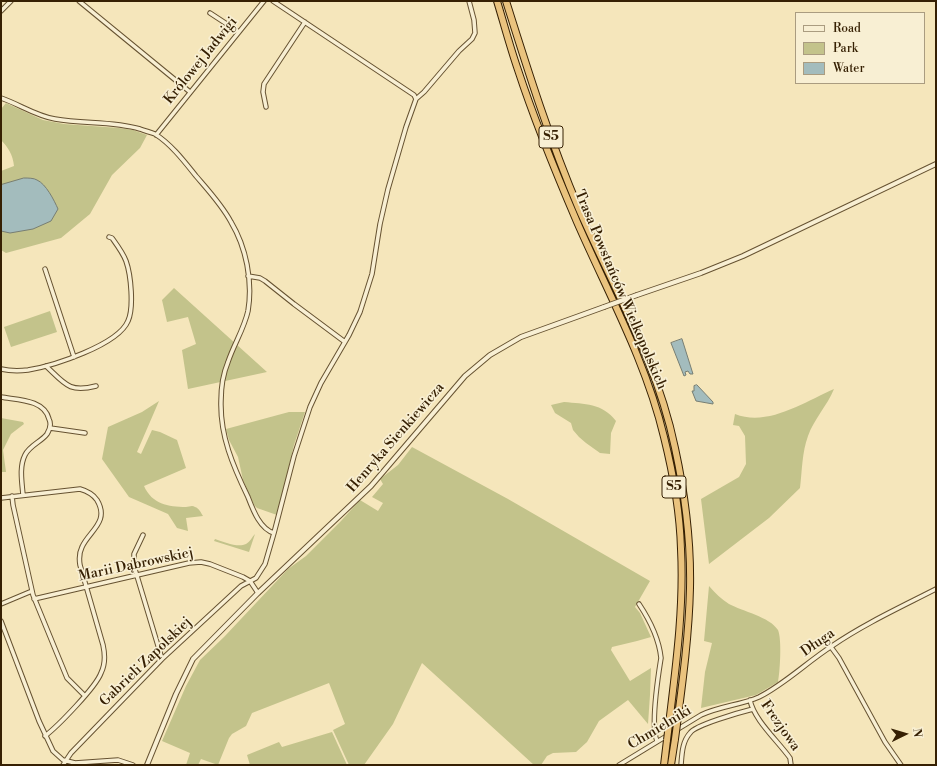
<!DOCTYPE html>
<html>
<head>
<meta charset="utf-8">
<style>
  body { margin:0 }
  #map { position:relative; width:937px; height:766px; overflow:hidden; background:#f5e6bb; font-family:"Libre Bodoni",serif }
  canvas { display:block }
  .frame { position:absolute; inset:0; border:2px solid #362003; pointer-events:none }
  .legend { position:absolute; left:795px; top:12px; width:130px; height:72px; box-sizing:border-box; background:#f8efd3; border:1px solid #aa9c80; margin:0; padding:5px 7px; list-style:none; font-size:12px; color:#362003 }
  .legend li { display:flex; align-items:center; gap:8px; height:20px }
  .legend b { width:20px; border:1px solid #aa9c80 }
  .north { position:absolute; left:885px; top:714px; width:40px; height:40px; -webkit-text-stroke:3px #f8efd3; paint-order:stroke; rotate:85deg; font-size:11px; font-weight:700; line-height:16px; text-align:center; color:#362003 }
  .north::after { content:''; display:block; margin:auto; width:14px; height:18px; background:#362003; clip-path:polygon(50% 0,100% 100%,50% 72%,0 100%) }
</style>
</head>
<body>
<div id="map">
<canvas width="937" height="766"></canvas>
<div class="frame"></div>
<ul class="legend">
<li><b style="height:5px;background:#f8efd3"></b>Road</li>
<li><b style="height:11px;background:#c3c38b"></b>Park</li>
<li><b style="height:11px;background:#a3bcbd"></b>Water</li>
</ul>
<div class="north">N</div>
</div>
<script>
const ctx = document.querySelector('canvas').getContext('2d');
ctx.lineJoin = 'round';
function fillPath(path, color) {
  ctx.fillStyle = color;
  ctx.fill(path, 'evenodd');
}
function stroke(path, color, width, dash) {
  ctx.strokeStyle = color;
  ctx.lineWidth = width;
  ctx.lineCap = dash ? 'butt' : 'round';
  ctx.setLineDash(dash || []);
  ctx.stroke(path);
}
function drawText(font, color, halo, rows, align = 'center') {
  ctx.font = font + ' "Libre Bodoni",serif';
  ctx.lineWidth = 3.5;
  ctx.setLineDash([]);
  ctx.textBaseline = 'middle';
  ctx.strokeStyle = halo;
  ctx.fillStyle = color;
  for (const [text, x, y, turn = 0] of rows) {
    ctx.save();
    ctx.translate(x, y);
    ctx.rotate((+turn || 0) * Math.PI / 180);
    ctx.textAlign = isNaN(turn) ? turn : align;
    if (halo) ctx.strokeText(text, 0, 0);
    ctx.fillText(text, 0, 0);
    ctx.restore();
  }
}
fillPath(new Path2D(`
  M6,103L43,120L64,124L119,128L133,130L147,135L140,148L112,175L90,214L61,238L6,253L1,250V171L14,166C13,155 8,147 1,140V109Z
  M174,288L267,372L188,389L182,350L196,344L188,317L167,322L162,300Z
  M50,311L57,332L11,347L4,327Z
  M834,389C827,406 814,419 808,436C802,452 802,471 800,488L769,518L709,564L701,499L739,477L746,464L745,436L739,426L733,425L735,414C768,427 804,402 834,389Z
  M159,401L137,452L141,454L152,430L160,432L177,440L186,468L144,486C152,504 168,507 186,507C189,507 192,505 195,507C199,508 201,513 203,516L186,518L188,531L177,528L168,514L129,497L102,459L108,427L142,412Z
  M564,402C585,404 602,403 616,421L611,433L610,454L600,453L586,443L579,437L573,430L571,423L555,413L551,405Z
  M289,412H305L294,445L277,515L257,508L254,505L243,480L238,457L229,440L226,429Z
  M1,418L23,422L24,424L11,434L3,450L6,472H1Z
  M412,447L508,499L650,581L635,607L640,613L651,637L637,641L612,647L611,650L630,681L651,668L650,695L648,724L628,700L599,721L587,742L576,752L553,753L547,756L541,765H534L422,663L393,724L364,765H349L333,730L345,724L329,683L252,713L246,726L232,734L229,738L218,765L201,759L198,765H186L190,753L162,741L186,686L200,660L224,637L288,569L306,556L341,521L360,500L378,511L383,503L372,497L383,484L380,479L398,465Z
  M255,534L249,552L214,541L215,539C224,542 238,548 246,544C250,542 252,537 255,534Z
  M709,586C715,593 721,599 729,604C742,611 770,617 778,630C782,639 780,672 778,682L756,695L701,708L705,672L712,643L704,641Z
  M332,732L347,765H250L247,755L279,742L282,747Z`), '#c3c38b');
const water = new Path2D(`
  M24,178C28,178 34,178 37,180C46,184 54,200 58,209L51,221L33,229L10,233L1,231V185Z
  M682,339L693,374H690L688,371L685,372L686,375L684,376L671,343Z
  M697,385L713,402V404L696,401L692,391H694V386Z`);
fillPath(water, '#a3bcbd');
stroke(water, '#777e73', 1);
const minor = new Path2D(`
  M79,1L190,92
  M273,1L414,95L416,99
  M1,11L11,1
  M210,13L239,32
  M1,98C19,104 36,116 55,119C84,124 113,121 140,129C145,131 150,132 155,134C171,144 184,161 196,176C208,190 222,205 231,222C246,247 253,281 248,311C244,329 234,344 228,362C223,374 221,388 221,401C220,436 233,466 248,497C253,510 260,529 274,533
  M266,107L263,92L264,84L305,22
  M156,135L264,1
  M45,269L74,357
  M248,276L260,278L265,281L294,304L345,342
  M46,366C65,384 69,393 96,386
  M1,369C10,371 19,371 28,370C53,366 118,345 128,321C134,308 131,275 126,261C123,253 117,245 112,238L109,237
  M1,397C17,400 44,399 49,419C51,423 50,429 47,434C41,442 30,445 25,455C19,467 22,482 23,495
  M50,428L85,433
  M12,496L13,505L33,595L67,678L84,695
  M1,498L80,489C87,491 93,494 97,500C110,522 89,531 82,547C79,553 79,559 80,565L103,645C105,654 105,665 101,673C96,687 58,726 45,736
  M143,535L134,554V566L162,659
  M34,599L189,563L201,562L210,564L243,577L250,581L258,593
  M1,604L32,591
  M639,604C649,619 659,639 661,658C658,677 650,725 657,741
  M1,621L39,721L53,751L63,760L75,763L118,760L133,765
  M831,647L839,658L885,742L901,765
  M750,700C754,720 778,741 790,758L791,765
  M63,765L71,753L162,659L241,586L256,578L265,564L274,533L294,456L310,407L321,383L349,335L360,312L372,274L380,224L388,189L406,127L416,99L424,92L459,51L472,39L475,33L474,20L469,1
  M619,765L701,715C720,706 741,705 759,697C785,684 807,662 832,646C864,624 901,607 936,589
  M681,765C682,754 682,742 690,733C695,725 741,712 753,709`);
const tertiary = new Path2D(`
  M637,295L701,273L743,256L936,164
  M147,765L176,694L193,659L258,593L371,486L465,376L490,355L521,337L604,307`);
const motorway = new Path2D(`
  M497,1C504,24 510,47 518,70C535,122 556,173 577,222C608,293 646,361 664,437C673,473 680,512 681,549C684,608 676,666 669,724
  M506,1C528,71 550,141 579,209C614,289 657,361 675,448C685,494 691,541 690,588C689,633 683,679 677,724
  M664,765L667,740
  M671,765L675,739`);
stroke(minor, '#665231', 5.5);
stroke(tertiary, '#665231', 6);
stroke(motorway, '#362003', 8);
stroke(minor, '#f8efd3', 3.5);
stroke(tertiary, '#f8efd3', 4);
stroke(motorway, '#eac37e', 6);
const tertiaryBridge = new Path2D(`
  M604,307L637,295`);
const motorwayBridge = new Path2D(`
  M675,739L677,724
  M667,740L669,724`);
stroke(tertiaryBridge, '#665231', 6, []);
stroke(motorwayBridge, '#362003', 8, []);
stroke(tertiaryBridge, '#f8efd3', 4);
stroke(motorwayBridge, '#eac37e', 6);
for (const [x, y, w] of [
  [551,137,24],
  [674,487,24]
]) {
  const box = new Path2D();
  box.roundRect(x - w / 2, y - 11, w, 22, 3);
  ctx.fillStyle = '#f8efd3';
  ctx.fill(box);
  stroke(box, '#362003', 1);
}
drawText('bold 13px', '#362003', null, [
  ["S5",551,137],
  ["S5",674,487]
]);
drawText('14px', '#362003', '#f8efd3', [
  ["Królowej Jadwigi",201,61,-51],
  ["Trasa Powstańców Wielkopolskich",620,290,67],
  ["Henryka Sienkiewicza",396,438,-49],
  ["Marii Dąbrowskiej",136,565,-12],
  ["Długa",818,643,-35],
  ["Gabrieli Zapolskiej",146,662,-44],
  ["Frezjowa",780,726,55],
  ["Chmielniki",660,728,-31]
]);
</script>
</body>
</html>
